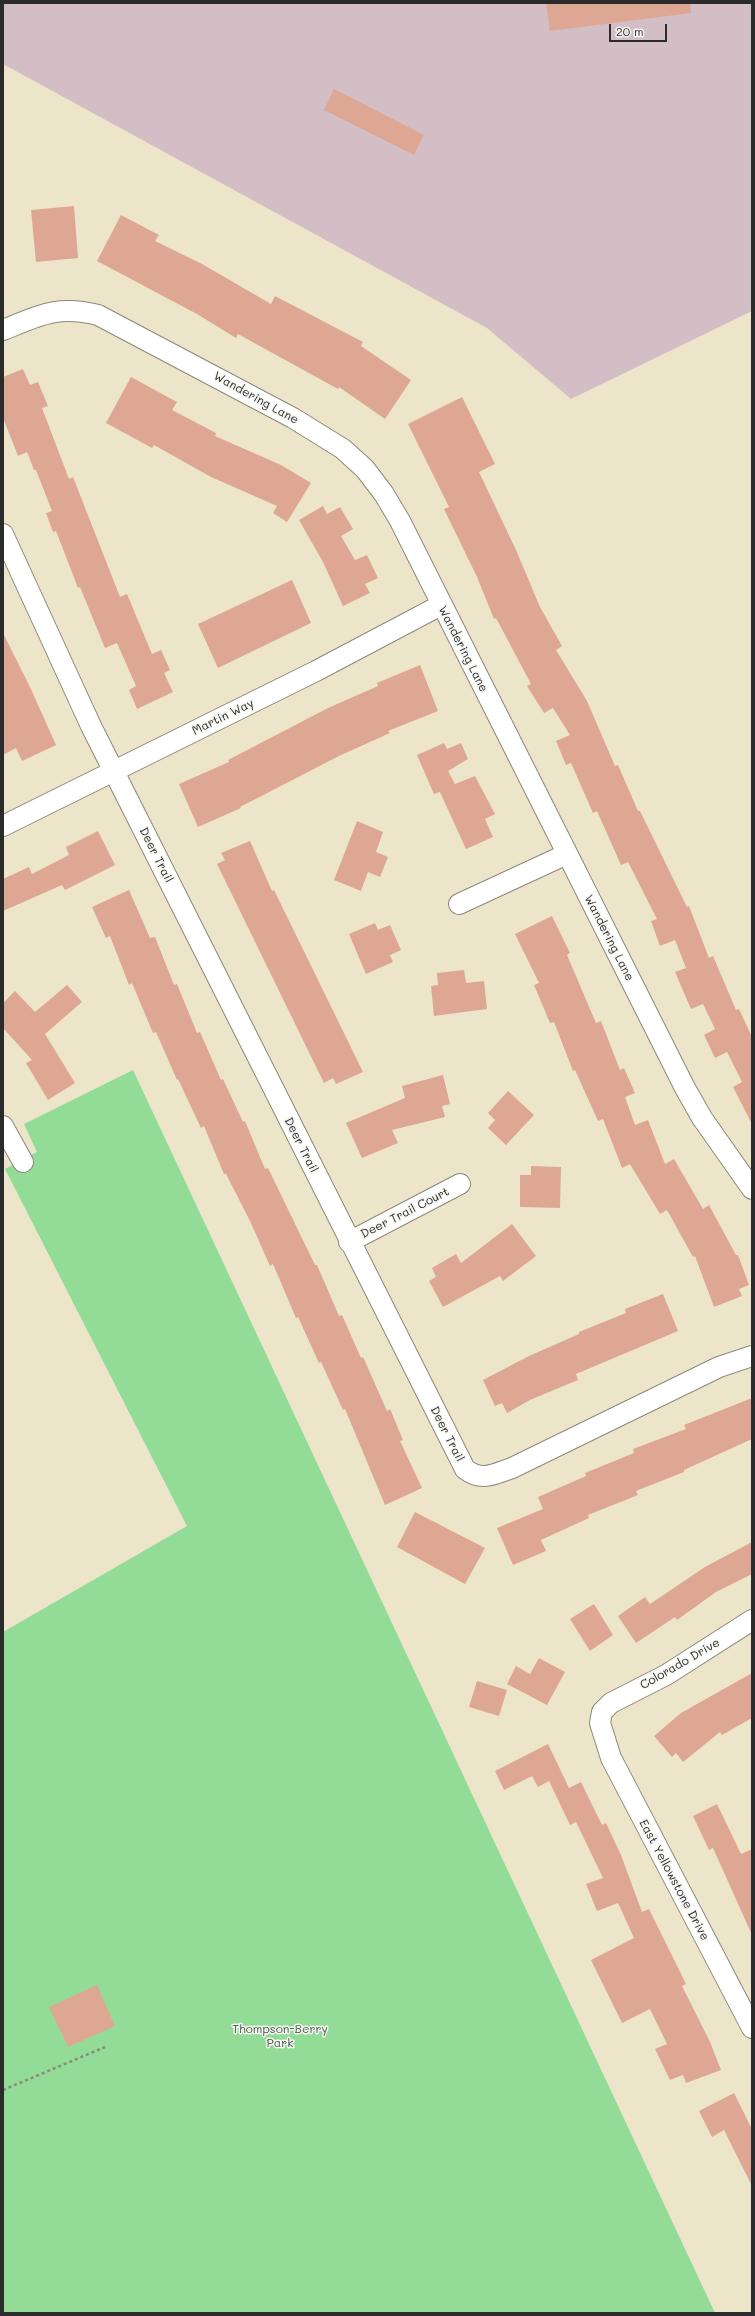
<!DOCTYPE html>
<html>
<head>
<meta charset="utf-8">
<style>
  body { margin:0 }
  #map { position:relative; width:755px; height:2316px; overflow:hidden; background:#ede5c9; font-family:Mali,sans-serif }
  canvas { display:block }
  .frame { position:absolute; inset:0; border:4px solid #2b2b2b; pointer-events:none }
  .scale { position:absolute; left:609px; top:24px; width:58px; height:18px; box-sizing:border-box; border:2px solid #2b2b2b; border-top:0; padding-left:5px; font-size:12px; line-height:14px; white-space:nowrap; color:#2b2b2b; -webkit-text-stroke:3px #f6f6f2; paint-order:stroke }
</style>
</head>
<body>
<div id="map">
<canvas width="755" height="2316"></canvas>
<div class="frame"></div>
<div class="scale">20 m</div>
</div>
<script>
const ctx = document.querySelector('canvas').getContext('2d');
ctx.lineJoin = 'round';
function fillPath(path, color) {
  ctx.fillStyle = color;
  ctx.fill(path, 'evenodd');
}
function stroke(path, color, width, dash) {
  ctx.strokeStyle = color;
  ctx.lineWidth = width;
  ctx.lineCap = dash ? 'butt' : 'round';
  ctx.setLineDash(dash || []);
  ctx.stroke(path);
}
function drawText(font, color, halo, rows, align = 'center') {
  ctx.font = font + ' Mali,sans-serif';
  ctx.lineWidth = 3;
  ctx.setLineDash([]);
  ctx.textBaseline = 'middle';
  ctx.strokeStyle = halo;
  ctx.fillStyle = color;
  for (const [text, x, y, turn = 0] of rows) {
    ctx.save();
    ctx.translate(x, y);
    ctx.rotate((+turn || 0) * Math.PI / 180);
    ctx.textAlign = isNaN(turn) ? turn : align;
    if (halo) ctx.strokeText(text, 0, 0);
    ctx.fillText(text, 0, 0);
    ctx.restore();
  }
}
fillPath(new Path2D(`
  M3,3H752V311L571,399L487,328L3,64Z`), '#d2bec4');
fillPath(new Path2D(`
  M133,1070L715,2313H3V1632L187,1526L5,1169L37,1152L24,1124Z`), '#92dc98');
fillPath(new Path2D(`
  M546,3H690L691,13L550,31Z
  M334,89L424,135L414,155L324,110Z
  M74,206L78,258L36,262L31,210Z
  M121,215L159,235L155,241L202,264L271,304L275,296L363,342L361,346L411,380L385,419L339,387L338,389L238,334L236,338L197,314L97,261Z
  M23,369L30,385L38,382L48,406L42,408L69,479L73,477L120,597L127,594L152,654L161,650L170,670L164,673L173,692L137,709L129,690L136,686L117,643L105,648L80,587L78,588L56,531L53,532L46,513L52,511L36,470H34L27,452L18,456L3,418V377Z
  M131,377L177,402L172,410L216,433L215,436L281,465L311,483L287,522L273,513L277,506L211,477L154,445L152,448L106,423Z
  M462,397L495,464L479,472L516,550L540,607L562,646L556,650L587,701L615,766L618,765L638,811H640L687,907L689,906L709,958L713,956L736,1010L739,1009L752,1037V1124L733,1087L742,1082L727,1052L715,1058L704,1035L715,1029L703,1004L691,1009L675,972L686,968L675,940L660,946L651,921L657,919L628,862L621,865L597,811L593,813L571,763L566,765L556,741L570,735L553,708L544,713L527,686L531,684L496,618L494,619L477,577L444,509L449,507L408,424Z
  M323,506L327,514L340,507L353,529L341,536L355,560L367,555L378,578L365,584L370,593L343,606L323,562L299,520Z
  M292,580L311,623L218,668L198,624Z
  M3,633L30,687L56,745L22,761L16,748L3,755Z
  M420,665L438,711L388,731L390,733L339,756L240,807L241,808L198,827L179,784L229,762L228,760L328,708L378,686L377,683Z
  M444,743L447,749L461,743L468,759L448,771L455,784L475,776L495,814L485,819L493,837L466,849L440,792L434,794L417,755Z
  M357,821L383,832L376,852L388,857L380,877L368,872L361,891L334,880Z
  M98,831L115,865L65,890L62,885L3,911V879L29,867L32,874L69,855L66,847Z
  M250,841L272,891L274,890L363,1072L336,1084L333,1078L324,1083L217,864L225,860L221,853Z
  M129,890L150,938L155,937L174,985L177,984L197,1033L200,1032L221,1080L223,1079L243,1122L245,1121L265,1169L268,1168L315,1265H317L339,1316L342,1315L361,1358L363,1357L387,1411L390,1409L403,1440L400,1441L422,1488L385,1505L345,1409L343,1410L321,1362L319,1363L298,1317L296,1318L273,1264L270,1266L250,1221L226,1174H224L204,1126L201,1128L178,1079L177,1080L156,1032L153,1033L132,983L129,985L110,936L106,938L92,907Z
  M552,916L570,953L567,955L596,1023L601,1021L620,1070L624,1068L635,1093L625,1097L635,1125L648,1120L665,1164L674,1159L703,1209L709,1205L736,1255H738L749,1285L739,1289L742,1296L714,1307L695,1256L693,1257L667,1210L660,1214L630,1164L622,1168L603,1119L598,1121L575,1070L573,1071L554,1022L550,1023L534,985L539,983L515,934Z
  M375,923L378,930L390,925L401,950L390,955L393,962L366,974L349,934Z
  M464,970L466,983L484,981L487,1009L434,1016L431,986L438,985L437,973Z
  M67,985L82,1002L45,1034L75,1083L48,1100L26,1063L32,1060L3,1028V1003L15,991L35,1012Z
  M443,1075L450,1104L442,1106L445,1117L392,1130L398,1143L362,1158L346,1123L405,1098L402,1086Z
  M508,1091L534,1115L506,1145L488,1128L495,1120L488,1113Z
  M531,1166L561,1167L560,1208L520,1207V1175H531Z
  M512,1224L536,1256L503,1281L500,1276L443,1307L429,1281L436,1277L432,1268L456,1254L461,1263Z
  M663,1294L678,1331L576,1374L578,1380L530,1400L507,1413L502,1403L495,1406L483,1380L529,1356L579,1334V1332L626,1313L625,1309Z
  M752,1398V1439L684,1470V1472L636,1491L638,1495L588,1515L589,1518L541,1540L546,1551L513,1565L497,1528L543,1509L538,1497L586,1476L585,1473L634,1453L633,1449L686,1429L684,1425Z
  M415,1512L485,1548L465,1584L397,1547Z
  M752,1542V1574L716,1592L677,1620L675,1617L636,1643L618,1616L645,1597L650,1604L705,1567Z
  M594,1604L613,1635L590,1651L570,1619Z
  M539,1658L565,1672L547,1705L507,1684L516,1666L530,1674Z
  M752,1673V1718L722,1735L720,1732L683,1762L676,1753L672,1757L654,1736L681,1713Z
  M477,1681L507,1690L499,1716L469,1707Z
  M548,1744L569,1788L581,1782L602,1825L606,1823L621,1855L642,1912L649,1909L686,1984L682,1986L710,2042L721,2070L686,2083L683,2075L670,2080L655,2049L667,2044L650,2009L622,2023L591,1960L634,1938L618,1903L597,1911L586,1884L603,1878L576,1822L570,1825L549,1781L538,1787L532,1776L504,1790L495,1771Z
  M717,1804L741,1854L752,1849V1935L713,1848L709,1850L693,1816Z
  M97,1985L115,2026L68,2047L49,2007Z
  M734,2093L752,2129V2186L724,2130L712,2137L699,2111Z`), '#dea793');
const minor = new Path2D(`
  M3,330C40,315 58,305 98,315L293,418L343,449L365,469L384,494L400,521L685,1088L702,1118L752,1189
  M3,534L91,726L465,1469C482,1482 494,1474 512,1468L719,1367L752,1356
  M3,826L316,671L441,605
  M459,904L567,854
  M3,1126L23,1162
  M349,1242L460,1184
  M752,1620L666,1675L611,1703L602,1712L600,1723L611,1758L752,2028`);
stroke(minor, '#8c887a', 22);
stroke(new Path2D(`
  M3,2090L105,2047`), '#8c887a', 2.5, [3, 3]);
stroke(minor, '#fff', 20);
drawText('12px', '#2b2b2b', '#f6f6f2', [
  ["Wandering Lane",256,398,29],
  ["Wandering Lane",463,649,63],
  ["Martin Way",223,717,-26],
  ["Deer Trail",156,855,63],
  ["Wandering Lane",609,938,63],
  ["Deer Trail",301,1145,63],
  ["Deer Trail Court",405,1213,-27],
  ["Deer Trail",447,1434,63],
  ["Colorado Drive",680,1664,-30],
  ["East Yellowstone Drive",674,1880,62]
]);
drawText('12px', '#455746', '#f6f6f2', [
  ["Thompson-Berry",280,2029],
  ["Park",280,2043]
]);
</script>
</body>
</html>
